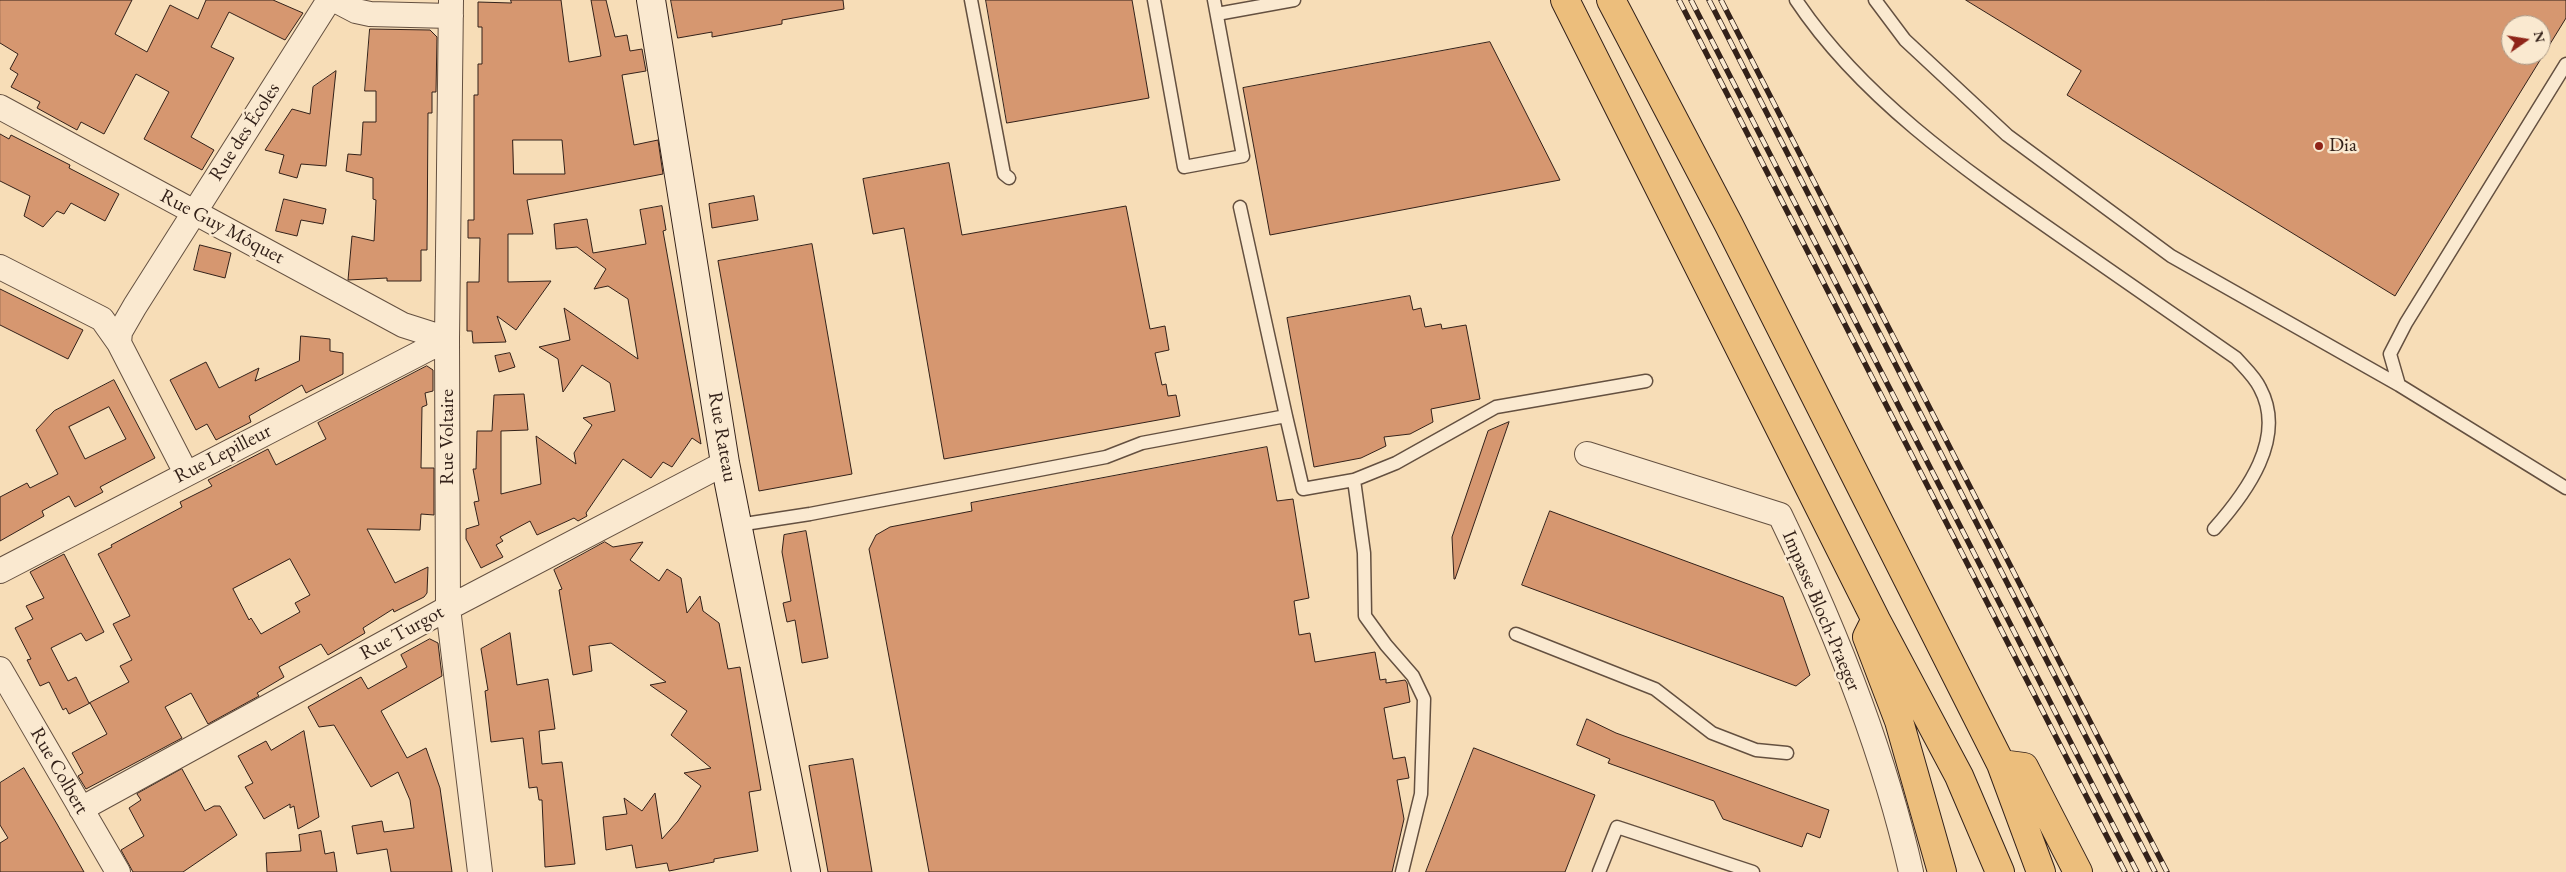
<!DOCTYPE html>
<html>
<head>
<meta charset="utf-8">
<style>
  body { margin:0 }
  #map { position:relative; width:2566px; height:872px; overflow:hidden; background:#f7ddb7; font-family:"EB Garamond",serif }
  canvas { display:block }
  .north { position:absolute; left:2501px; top:15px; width:50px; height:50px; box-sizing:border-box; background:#fae9d0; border:1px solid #aa9987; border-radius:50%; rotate:77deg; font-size:14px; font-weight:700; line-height:20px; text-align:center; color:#332119 }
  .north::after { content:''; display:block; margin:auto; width:18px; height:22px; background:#8f2418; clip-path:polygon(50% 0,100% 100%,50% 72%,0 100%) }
</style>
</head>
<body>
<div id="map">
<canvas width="2566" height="872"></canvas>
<div class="north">N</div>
</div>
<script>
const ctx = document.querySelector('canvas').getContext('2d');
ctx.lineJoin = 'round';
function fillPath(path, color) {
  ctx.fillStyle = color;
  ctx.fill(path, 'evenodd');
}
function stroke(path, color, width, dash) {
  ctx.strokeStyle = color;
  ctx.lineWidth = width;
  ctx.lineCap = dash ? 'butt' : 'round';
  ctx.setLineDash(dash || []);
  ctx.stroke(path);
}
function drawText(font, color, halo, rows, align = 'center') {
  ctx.font = font + ' "EB Garamond",serif';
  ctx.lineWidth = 5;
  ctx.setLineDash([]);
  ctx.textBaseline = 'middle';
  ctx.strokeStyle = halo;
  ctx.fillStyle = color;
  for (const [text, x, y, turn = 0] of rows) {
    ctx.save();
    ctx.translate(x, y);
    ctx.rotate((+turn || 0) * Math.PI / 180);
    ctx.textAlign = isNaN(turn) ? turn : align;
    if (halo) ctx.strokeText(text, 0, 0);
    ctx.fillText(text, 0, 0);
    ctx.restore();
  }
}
const building = new Path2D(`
  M0,0H132L115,34L147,52L170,5L198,19L206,0H273L303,13L285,40L229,12L211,47L234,58L191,137L214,150L202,170L144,139L169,92L136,74L104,134L81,122L77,130L37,108L40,102L11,87L18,74L10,69L18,54L0,43Z
  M511,0H561L569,62L601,56L591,0H606L615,37L627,35L630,51L642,49L646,71L622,75L634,145L658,140L663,174L527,200L533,234H508V282L551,281L516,330L497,316L506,342L473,343L472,331H467V282H479L480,238H468V220H474V95H478V64H482V27H478V2L511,3ZM513,140H562L565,174H514Z
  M671,0H843L844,9L782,20V24L712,37V32L678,38Z
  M986,0H1132L1149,98L1007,123Z
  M1966,0H2566V18L2395,296L2067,95L2081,71ZM2511,25H2541V55H2511Z
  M370,29L430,30L437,37L436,92H432V113H428L427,250H421V281H387V278L348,280L352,236L374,241L376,200L373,199V178L346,171L348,154L361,155L363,122H376V91H365Z
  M1490,42L1560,180L1270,235L1243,88Z
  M336,71L326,166L301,164L297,178L279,173L284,155L265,150L292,109L310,114L313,87Z
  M0,134L9,139L11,135L70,165L69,168L119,194L105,221L71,203L64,214L57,211L43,227L24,216L30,196L0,181Z
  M949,163L962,235L1126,206L1150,329L1165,326L1169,350L1155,353L1162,385L1166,384L1168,396L1176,395L1180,416L944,459L904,228L873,234L863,179Z
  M754,196L758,220L712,228L709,204Z
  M284,199L326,209L323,224L301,220L297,236L276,231Z
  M662,206L666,230L663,231L701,444L692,438L672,467L663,462L651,478L623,459L586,513L587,516L578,521L574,518L537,535L530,521L500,537L503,541L496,545L503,557L481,568L466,539V529L479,525L474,502L479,501L473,469H476L477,431H492L494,395L524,394L528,430L501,431V494L541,484L536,436L576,464L574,453L592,425L583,418L615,411L610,383L582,365L563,392L558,359L539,347L570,340L564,308L638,359L628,299L608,286L594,289L606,269L577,247L556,249L554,224L587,219L593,253L646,244L640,210Z
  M812,244L852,474L759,491L718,261Z
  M200,245L231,253L225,278L194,270Z
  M0,289L83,330L68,359L0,325Z
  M1410,296L1413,310L1421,308L1425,327L1441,324L1442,329L1466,325L1480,399L1431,409L1433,422L1410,434L1384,437L1386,446L1361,458L1314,467L1287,318Z
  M301,336L330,339V351L343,353V374L306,393L302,385L249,416L251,422L216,440L207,424L196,430L170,380L206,362L219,388L259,368L255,381L299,361Z
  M510,353L515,367L499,372L495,356Z
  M427,366L433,370V391L425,393L427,405L422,407L421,468H434V515L421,514L420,530L367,529L395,583L428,567L427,593L424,597L394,612L393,609L363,628L365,633L328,655L321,644L279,667L284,677L257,693L259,696L208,724L191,693L165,707L182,738L86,789L78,776L83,773L72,753L107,734L90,703L69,714L66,708L63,710L49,682L40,686L27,660L31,659L15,628L33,619L26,606L44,598L30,572L64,554L104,632L86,641L81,633L51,648L68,681L76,677L89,703L129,682L120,666L132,660L113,624L130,616L98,554L112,547L111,545L182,507L180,502L212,486L208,480L268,449L276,465L326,439L318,423ZM290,559L310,595L295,603L300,612L261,634L251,618L249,620L233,589Z
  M114,380L155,458L100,487L103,492L75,507L69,496L42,511L44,516L0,541V497L27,483L30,488L58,474L36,430L54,411ZM109,407L126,439L85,459L69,427Z
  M1509,422L1455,579H1454L1452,537L1488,431Z
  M1267,447L1277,501L1293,499L1309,598L1294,601L1299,635L1310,633L1315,662L1375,652L1380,680L1386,679V683L1405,680L1407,683L1410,702L1384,708L1393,759L1405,757L1409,778L1397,780L1404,819L1392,872H929L869,549L876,535L890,527L972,511L971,503Z
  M1550,511L1783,597L1810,675L1796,686L1522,585Z
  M806,531L828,658L802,663L795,620L787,622L783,603L791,601L782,552L784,535Z
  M605,542L613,547L643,542L630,560L659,581L667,569L681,578L687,613L700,596L703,611L719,623L728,669L740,667L761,790L749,792L758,851L714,859V862L669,871L667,863L636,868L632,845L606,850L603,817L627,814L624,798L642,811L655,793L662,839L678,821L701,786L684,773L711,768L671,735L687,711L650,685L666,682L611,643L589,646L592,671L573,675L559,590L562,589L554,570Z
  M510,633L517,685L548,679L555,729L539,731L542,764L562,762L575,864L545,867L542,800H539L537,787L529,788L523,738L491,742L485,691L488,690L481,649Z
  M430,639L438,643L442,676L381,711L407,758L426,748L440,788L452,872H391L387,849L357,854L352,826L382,821L384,832L414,828L410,800L398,772L371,787L334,725L319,727L308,707L361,677L368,689L407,667L401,655Z
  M1587,719L1616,733L1829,810L1820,838L1807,833L1802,847L1723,819L1714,801L1608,763L1610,759L1577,745Z
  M304,731L319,817L298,829L294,806L290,808V804L264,819L245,787L253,783L238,756L266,741L271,750Z
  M1474,748L1595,795L1565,872H1426Z
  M853,759L872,872H828L809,766Z
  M24,768L57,824L84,872H0V843L8,838L0,825V783Z
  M182,769L205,811L214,806H220L237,835L183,872H133L121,850L144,836L129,808L141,800L137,794Z
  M321,831L325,854L334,852L337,872H267L266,853L301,851L299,835Z`);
fillPath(building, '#d69770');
stroke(building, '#332119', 1);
const lane = new Path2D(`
  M971,0L1004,174L1009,178
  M1154,0L1184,167L1243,156L1214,0
  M1796,0C1860,96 1962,168 2056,233C2116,275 2176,316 2236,358C2244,367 2255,377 2260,388C2287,438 2246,493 2214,529
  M1875,0L1905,40L2007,135L2171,256L2399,385L2566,488
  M1217,14L1294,0
  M2399,385L2390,354L2406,323L2566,64
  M1286,416L1303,489L1354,480L1364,553L1365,616L1386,645L1413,676L1424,699L1421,794L1402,872
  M1354,480L1396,463L1496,407L1646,381
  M738,525L810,514L1106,457L1142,443L1286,416L1240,207
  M1516,634L1655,689L1712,733L1756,750L1787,753
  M1599,872L1617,827L1753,872`);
const street = new Path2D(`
  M335,0L356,11L370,14L451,16
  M451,0L447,339L448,608L480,872
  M0,107L403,325L447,339
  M0,267L102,319L119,343L186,473
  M119,343L120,332L135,306L329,0
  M1587,454L1780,515C1835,629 1883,748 1911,872
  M0,571L447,339
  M0,669L118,872
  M81,809L448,608L725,463`);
const secondary = new Path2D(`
  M651,0L725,463L806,872`);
const highway = new Path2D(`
  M1565,0L1876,620L1959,776L2000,872
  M1611,0L1729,225L2001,764L2041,872
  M1873,625L1867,637L1899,721L1942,872
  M2001,764L2024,767L2078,872`);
stroke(lane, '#645040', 15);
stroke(street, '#645040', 26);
stroke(secondary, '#332119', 30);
stroke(highway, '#332119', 30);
stroke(lane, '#fae9d0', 12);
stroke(street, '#fae9d0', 24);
stroke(secondary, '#fae9d0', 28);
stroke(highway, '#ecbe7c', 28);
const rail = new Path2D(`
  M1679,0L2125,872
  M1691,0L2137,872
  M1709,0L2155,872
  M1721,0L2167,872`);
stroke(rail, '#332119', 5.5);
stroke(rail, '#fae9d0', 4, [11]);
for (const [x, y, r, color] of [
  [2319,146,5,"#8f2418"]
]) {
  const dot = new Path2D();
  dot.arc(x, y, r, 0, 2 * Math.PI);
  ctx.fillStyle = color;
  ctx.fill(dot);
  stroke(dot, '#fae9d0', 2);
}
drawText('20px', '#332119', '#fae9d0', [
  ["Rue des Écoles",245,132,-57],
  ["Rue Guy Môquet",222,227,28],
  ["Rue Voltaire",448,437,-90],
  ["Rue Rateau",722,437,80],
  ["Rue Lepilleur",223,454,-27],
  ["Impasse Bloch-Praeger",1821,611,67],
  ["Rue Turgot",402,633,-29],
  ["Rue Colbert",59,771,60]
]);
drawText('20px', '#332119', '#fae9d0', [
  ["Dia",2329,146]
], 'left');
</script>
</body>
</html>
